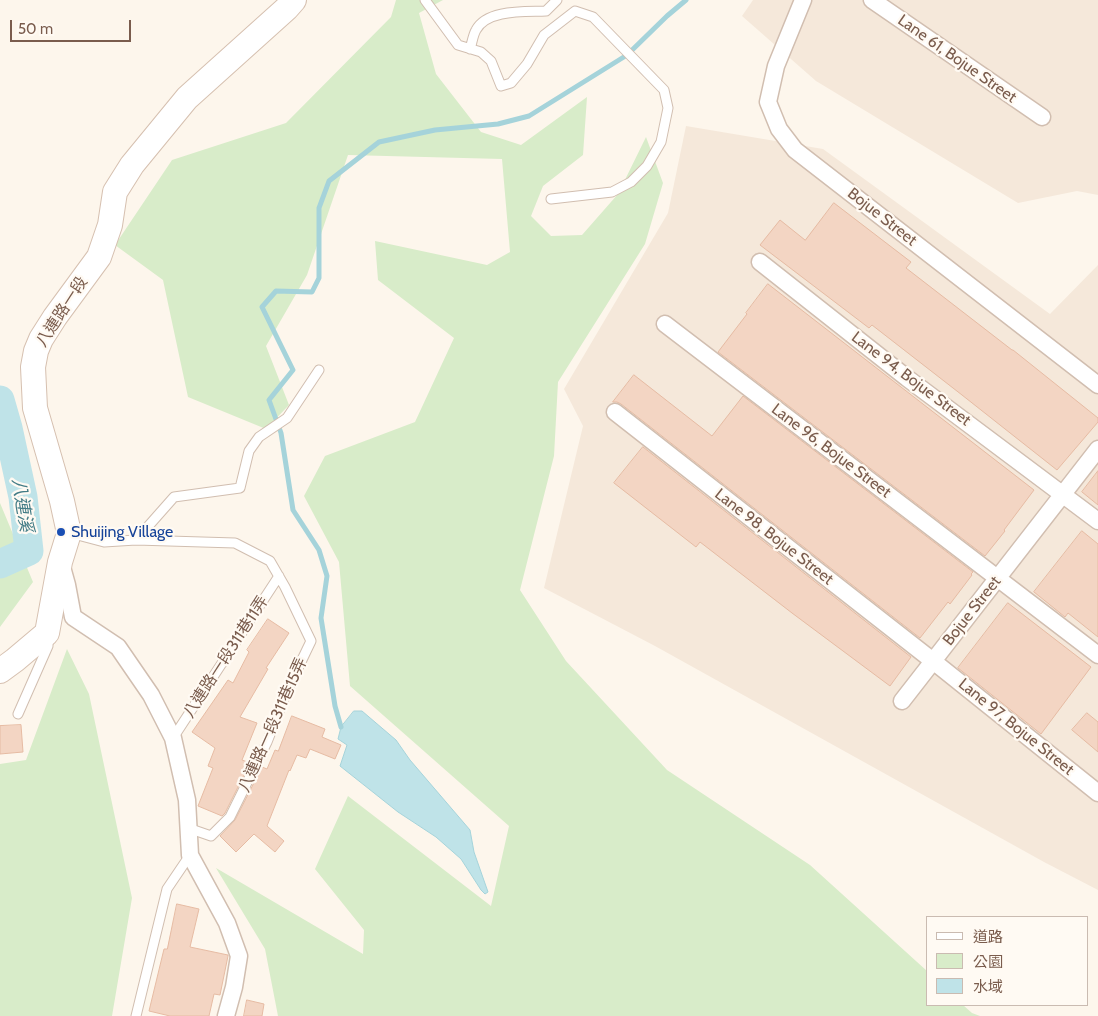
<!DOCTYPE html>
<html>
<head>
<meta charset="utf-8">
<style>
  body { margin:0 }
  #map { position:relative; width:1098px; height:1016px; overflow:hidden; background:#fdf6ec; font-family:Cabin,"Noto Sans TC",sans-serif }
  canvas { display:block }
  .legend { position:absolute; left:926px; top:916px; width:162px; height:90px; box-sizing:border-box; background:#fffaf3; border:1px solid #cabbb1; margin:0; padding:6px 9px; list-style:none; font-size:15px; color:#7a5c4d }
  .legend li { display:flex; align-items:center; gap:10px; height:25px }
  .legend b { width:25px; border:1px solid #cabbb1 }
  .scale { position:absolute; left:10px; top:20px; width:121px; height:22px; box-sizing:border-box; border:2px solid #7a5c4d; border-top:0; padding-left:6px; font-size:15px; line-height:18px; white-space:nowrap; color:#7a5c4d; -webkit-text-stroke:4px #fffaf3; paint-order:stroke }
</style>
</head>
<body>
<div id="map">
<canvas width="1098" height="1016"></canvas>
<ul class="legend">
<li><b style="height:6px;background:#fff"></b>道路</li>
<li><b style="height:14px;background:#d8ecc9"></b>公園</li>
<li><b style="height:14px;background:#bfe3e8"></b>水域</li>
</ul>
<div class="scale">50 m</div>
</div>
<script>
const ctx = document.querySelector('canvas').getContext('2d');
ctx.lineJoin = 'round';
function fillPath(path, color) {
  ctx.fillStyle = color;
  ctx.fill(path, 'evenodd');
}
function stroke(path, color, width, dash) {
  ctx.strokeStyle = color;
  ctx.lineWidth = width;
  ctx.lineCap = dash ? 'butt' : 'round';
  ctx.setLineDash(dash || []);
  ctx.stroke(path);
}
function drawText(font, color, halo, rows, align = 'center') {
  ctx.font = font + ' Cabin,"Noto Sans TC",sans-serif';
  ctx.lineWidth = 4.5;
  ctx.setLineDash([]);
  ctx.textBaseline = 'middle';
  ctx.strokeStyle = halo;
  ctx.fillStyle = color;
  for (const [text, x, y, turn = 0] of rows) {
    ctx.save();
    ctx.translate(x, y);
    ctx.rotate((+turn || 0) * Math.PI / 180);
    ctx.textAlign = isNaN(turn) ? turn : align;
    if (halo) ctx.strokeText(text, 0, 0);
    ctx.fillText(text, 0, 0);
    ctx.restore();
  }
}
fillPath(new Path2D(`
  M753,0H1098V195L1077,191L1018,203L816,81L742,16Z
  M686,126L823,149L1050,314L1098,265V890L1044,862L655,646L544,588L583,426L564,389L668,213Z`), '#f5e8da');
fillPath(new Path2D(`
  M396,0H443L419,13L436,74L481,132L521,145L587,97L583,155L543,186L531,216L551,236L582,235L618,194L646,137L663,183L645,244L558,382L554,456L520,590L566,661L667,770L810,865L927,971V1005H963L972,1013L980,1016H278L265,949L216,868L363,954L364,930L315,869L348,796L491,906L509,826L350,686L339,562L304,496L325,456L415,422L454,338L378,280L375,241L487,265L510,252L502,159L348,155L307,275L266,346L289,405L266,429L188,397L163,280L115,245L172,160L286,123L391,17Z
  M0,503L33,582L0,627Z
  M67,649L89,694L132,898L112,1016H0V764L26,760Z`), '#d8ecc9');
const water = new Path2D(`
  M354,711H362L396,740L410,760L470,830L474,852L488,892L485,894L481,890L461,859L436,837L398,812L340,766L347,745L338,739L341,727Z`);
fillPath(water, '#bfe3e8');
stroke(water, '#a5d3da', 1);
stroke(new Path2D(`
  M341,727L335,706L321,618L327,576L319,550L293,510L281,433L269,400L293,370L262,307L276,291L312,292L319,278V208L329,181L379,142L435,130L498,124L529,116L627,55L667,16L686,0`), '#a5d3da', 5);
stroke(new Path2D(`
  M0,400L8,428L23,497L29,551L0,564`), '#bfe3e8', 29);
const building = new Path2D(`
  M834,203L911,262L906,268L1012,350H1013L1098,418V422L1057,470L962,395L872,325L869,328L760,245L780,220L805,240Z
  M768,284L1034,490L1004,530L1005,531L985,556L718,352L747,314L746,313Z
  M634,375L712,436L743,396L973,572L971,574L972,575L950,604L948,602L920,638L621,404L617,402H613Z
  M643,447L911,657L890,686L792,613L700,542L696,547L614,483Z
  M1098,471V505L1082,492Z
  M1082,531L1098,544V637L1068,613L1065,617L1034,592Z
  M1008,603L1091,667L1041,734L958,668Z
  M268,619L289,633L266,668L268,669L240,717L257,723L242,760L250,763L225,813L222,816L198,806L213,768L208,766L215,748L192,732L228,680L233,683L249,652L247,650Z
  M1087,713L1098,722V752L1072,730Z
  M292,716L325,729L322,737L341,745L335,759L310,749L306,758L297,755L290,771L289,770L267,826L284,841L275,852L254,834L236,852L220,836L235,820L262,767L267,769L275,750L278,751Z
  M21,725L23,752L0,754V726Z
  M177,904L199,909L190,947L228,955V956L220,995L214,994L209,1016H170L149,1011L164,949H167Z
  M247,1000L264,1004L262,1016H244Z`);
fillPath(building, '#f3d5c3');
stroke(building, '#e6bba3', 1);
const lane = new Path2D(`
  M425,0L458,45L481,52L491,61L501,86L511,83L527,64L544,35L575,11L593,17L664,90L668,108L661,142L647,166L631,182L612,192L551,199
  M470,49C472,43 473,35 476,30C487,9 525,12 546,11L557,0
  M70,533L104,542L136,540L174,497L240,488L249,451L259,437L287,418L319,370
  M136,540L235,543L270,561L285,587L311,641L288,689L267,742L230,817L211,836L188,828
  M18,714L48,646V638
  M173,738L279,576
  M136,1016L167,889L190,855`);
const street = new Path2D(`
  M803,0L776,66L768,102L779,129L795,150L1098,385
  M872,0L1042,117
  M760,262L907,378L1098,521
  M665,324L1098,655
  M615,412L933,661L1098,793
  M62,567L67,585L73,617L118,647L151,695L173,738L187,800L190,855L227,923L239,956L234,987L226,1016
  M902,701L1098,449`);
const secondary = new Path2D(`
  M0,671L15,660L47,633L60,562L69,533L62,501L35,408L33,367L36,351L41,339L55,317L99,257L110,225L115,192L132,165L187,98L287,8L294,0`);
stroke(lane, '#d1beb0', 11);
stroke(street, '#d1beb0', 19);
stroke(secondary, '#d6c0b0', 26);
stroke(lane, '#fff', 9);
stroke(street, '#fff', 16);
stroke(secondary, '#fff', 24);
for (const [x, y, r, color] of [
  [61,532,5,"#1a4fb4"]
]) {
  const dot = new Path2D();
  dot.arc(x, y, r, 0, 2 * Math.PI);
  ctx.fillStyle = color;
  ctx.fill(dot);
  stroke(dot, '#fffaf3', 2);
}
drawText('16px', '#7a5c4d', '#fffaf3', [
  ["Lane 61, Bojue Street",957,59,35],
  ["Bojue Street",882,217,38],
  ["八連路一段",62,312,-57],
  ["Lane 94, Bojue Street",911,379,37],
  ["Lane 96, Bojue Street",831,451,37],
  ["Lane 98, Bojue Street",774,537,38],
  ["Bojue Street",972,611,-52],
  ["八連路一段311巷11弄",226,657,-57],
  ["八連路一段311巷15弄",273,725,-66],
  ["Lane 97, Bojue Street",1016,727,39]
]);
drawText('16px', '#164399', '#fffaf3', [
  ["Shuijing Village",71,532]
], 'left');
drawText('italic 18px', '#437c86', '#fffaf3', [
  ["八連溪",22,505,81]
]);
</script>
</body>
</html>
